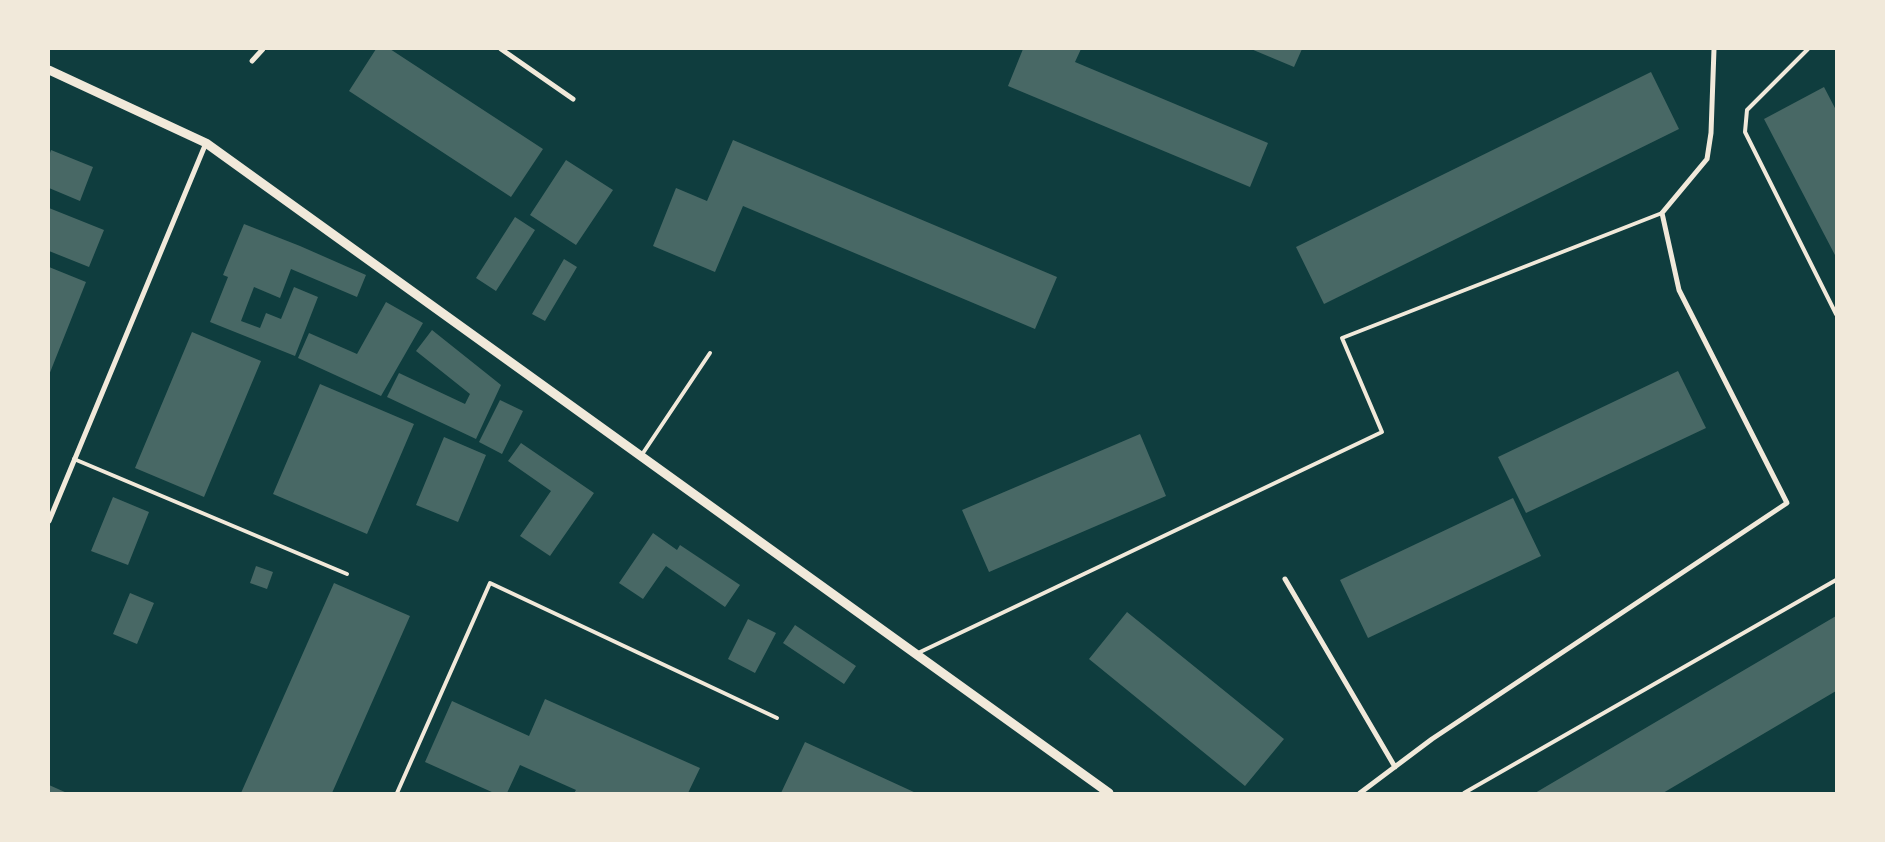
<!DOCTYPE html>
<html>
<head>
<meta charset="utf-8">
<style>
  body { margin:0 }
  #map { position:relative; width:1885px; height:842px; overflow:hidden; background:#0f3d3e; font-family:Helvetica,sans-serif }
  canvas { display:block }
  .frame { position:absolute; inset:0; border:50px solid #f1e9da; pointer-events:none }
</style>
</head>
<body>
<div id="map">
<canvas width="1885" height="842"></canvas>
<div class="frame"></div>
</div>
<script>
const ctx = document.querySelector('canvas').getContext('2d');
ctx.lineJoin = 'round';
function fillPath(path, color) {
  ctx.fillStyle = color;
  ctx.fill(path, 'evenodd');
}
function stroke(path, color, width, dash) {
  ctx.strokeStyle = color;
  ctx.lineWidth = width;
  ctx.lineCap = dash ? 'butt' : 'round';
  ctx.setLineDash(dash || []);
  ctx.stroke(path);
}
fillPath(new Path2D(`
  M376,49H390L543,149L511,197L349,91Z
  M1023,49H1081L1075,62L1268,143L1250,187L1008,86Z
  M1251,49H1302L1294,67Z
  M1651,72L1679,129L1324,304L1296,247Z
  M1824,87L1836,110V257L1764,119Z
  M733,140L1057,277L1035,329L743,206L715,272L653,246L676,188L707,201Z
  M51,150L93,167L80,201L49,188V156Z
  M566,160L613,190L576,245L530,215Z
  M49,208L104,230L89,267L49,251Z
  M515,217L535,230L496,291L476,278Z
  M244,224L300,246L366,275L357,297L291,269L280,298L254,287L241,321L260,328L266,313L281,319L294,287L318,297L295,356L210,322L228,277L223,275Z
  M564,259L577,267L545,321L532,314Z
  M49,267L86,282L49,375Z
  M386,302L423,323L381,396L298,358L309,333L357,354Z
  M432,330L501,385L476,439L387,397L399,373L465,404L470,394L416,351Z
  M192,332L261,361L204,497L135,468Z
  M1678,371L1706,428L1526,513L1498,457Z
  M320,384L414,424L367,534L273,494Z
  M500,400L523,411L502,454L479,442Z
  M1140,434L1166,496L989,572L962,510Z
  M444,437L486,455L458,522L416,505Z
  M521,443L594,493L550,556L520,536L551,491L508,461Z
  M113,497L149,512L128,565L91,551Z
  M1513,498L1541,556L1368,638L1340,580Z
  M653,533L677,550L680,545L740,585L725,607L666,566L643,599L619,583Z
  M256,566L273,572L267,589L250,583Z
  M334,583L410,616L332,793H241Z
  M130,593L154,603L137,644L113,634Z
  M1127,612L1284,739L1245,786L1089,659Z
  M1836,616V691L1663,793H1535Z
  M748,619L776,633L755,673L728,659Z
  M795,625L856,666L844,684L783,643Z
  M545,699L700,768L688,793H574L576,790L520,765L507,793H494L425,762L452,701L529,736Z
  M805,742L916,793H781Z
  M49,785L67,793H49Z`), '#486865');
stroke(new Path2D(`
  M1808,49L1747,110L1745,132L1836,314
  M641,456L710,353
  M74,459L347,574
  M918,653L1382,432L1342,338L1662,213
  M397,793L490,583L777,718
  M1464,793L1836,580`), '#f1e9da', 4);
stroke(new Path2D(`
  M501,49L573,99
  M252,61L263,49
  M49,521L206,143
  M1285,579L1395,767
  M1360,793L1432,739L1787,503L1679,290L1662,213L1707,159L1711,133L1714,49`), '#f1e9da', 5);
stroke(new Path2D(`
  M49,70L206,143L1109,793`), '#f1e9da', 9);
</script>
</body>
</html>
